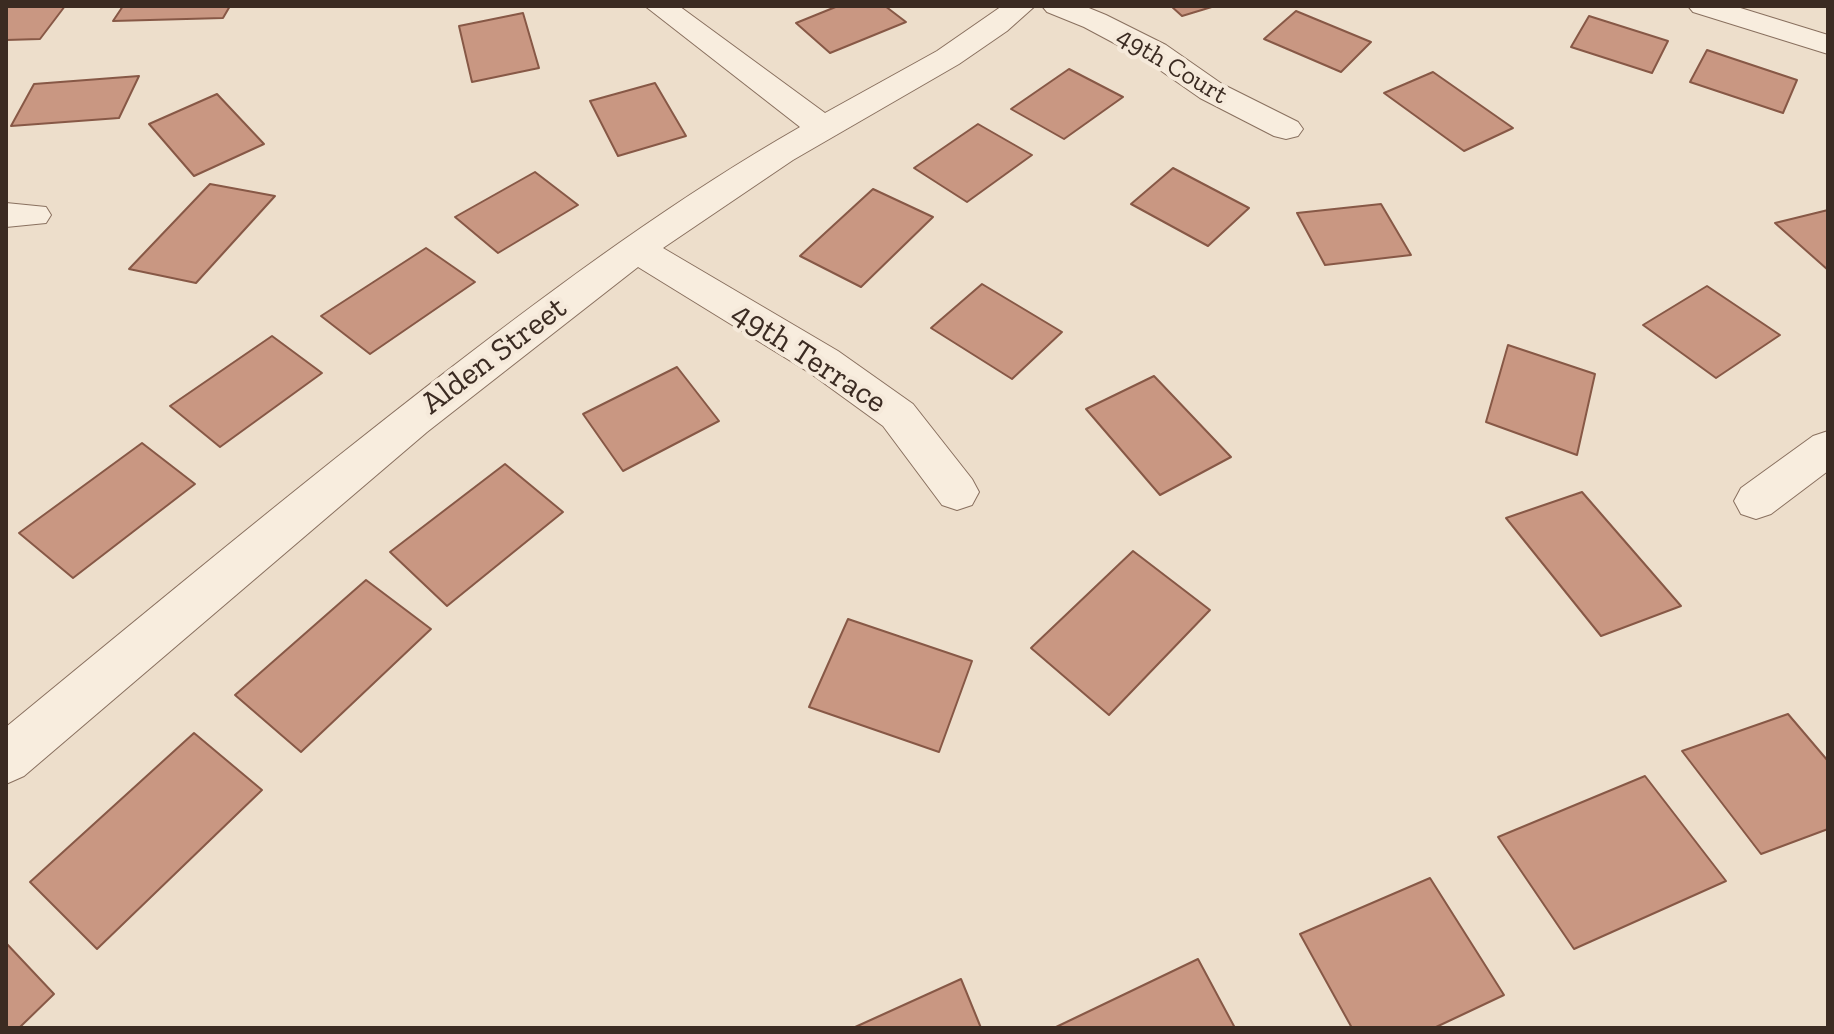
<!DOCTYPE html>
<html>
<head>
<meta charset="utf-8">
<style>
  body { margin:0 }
  #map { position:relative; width:1834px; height:1034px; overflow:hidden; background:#eddecb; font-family:"Zilla Slab",serif }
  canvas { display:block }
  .frame { position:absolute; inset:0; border:8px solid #3b2b22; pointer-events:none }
</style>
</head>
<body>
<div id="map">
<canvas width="1834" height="1034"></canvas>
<div class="frame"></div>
</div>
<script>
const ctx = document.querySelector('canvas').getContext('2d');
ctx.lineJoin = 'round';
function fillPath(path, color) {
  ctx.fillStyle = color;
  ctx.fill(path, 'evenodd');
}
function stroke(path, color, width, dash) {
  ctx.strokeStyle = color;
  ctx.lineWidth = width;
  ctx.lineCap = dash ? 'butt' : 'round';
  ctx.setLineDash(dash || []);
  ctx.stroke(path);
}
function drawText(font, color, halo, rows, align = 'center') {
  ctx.font = font + ' "Zilla Slab",serif';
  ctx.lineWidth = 8;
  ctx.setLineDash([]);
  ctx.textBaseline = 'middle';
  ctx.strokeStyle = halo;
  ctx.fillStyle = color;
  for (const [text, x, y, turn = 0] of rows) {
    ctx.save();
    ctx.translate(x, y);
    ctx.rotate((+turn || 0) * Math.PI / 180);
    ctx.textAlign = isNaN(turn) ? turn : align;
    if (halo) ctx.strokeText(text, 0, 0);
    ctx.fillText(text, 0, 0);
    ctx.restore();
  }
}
const building = new Path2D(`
  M6,6H65L40,39L6,40Z
  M123,6H230L223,18L113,21Z
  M838,6H885L906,22L830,53L796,23Z
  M1171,6H1215L1182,16Z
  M1296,11L1371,42L1341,72L1264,39Z
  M523,13L539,68L472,82L459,26Z
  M1589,16L1668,41L1652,73L1571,47Z
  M1707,50L1797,80L1783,113L1690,82Z
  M1069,69L1123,97L1064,139L1011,109Z
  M1433,72L1513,128L1464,151L1384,93Z
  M139,76L119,118L11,126L34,84Z
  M655,83L686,136L618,156L590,101Z
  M217,94L264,144L194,176L149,124Z
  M978,124L1032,155L967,202L914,168Z
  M1173,168L1249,208L1208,246L1131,204Z
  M535,172L578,205L498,253L455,217Z
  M210,184L275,196L196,283L129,269Z
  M873,189L933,217L861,287L800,256Z
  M1381,204L1411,255L1325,265L1297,213Z
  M1828,210V270L1775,223Z
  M426,248L475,282L370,354L321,316Z
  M982,284L1062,332L1012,379L931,328Z
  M1707,286L1780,335L1716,378L1643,325Z
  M272,336L322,373L220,447L170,406Z
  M1508,345L1595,374L1577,455L1486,422Z
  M677,367L719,421L623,471L583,414Z
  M1154,376L1231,457L1160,495L1086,409Z
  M142,443L195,484L73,578L19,533Z
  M505,464L563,512L447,606L390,552Z
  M1582,492L1681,606L1601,636L1506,518Z
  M1133,551L1210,610L1109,715L1031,648Z
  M366,580L431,629L301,752L235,695Z
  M848,619L972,661L939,752L809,707Z
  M1788,714L1828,761V829L1761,854L1682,751Z
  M194,733L262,790L97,949L30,882Z
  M1645,776L1726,881L1574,949L1498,837Z
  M1430,878L1504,995L1434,1028H1352L1300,934Z
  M6,943L54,994L19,1028H6Z
  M1198,959L1235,1028H1054Z
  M961,979L981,1028H853Z`);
fillPath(building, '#c99782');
stroke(building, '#875846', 2);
const minor = new Path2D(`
  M645,6H679L825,113L937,51L1002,6H1035L1007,31L959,64L793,160L663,248L838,351L913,404L972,479L979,492L972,505L957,510L942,505L883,426L810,373L638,267L427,432L24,776L6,784V727C152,607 298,486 448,370C561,283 676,198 800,127Z
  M1042,6H1084L1106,15L1166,45L1222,84L1298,122L1303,129L1298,136L1286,139L1274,136L1200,98L1144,59L1084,27L1047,12Z
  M1688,6H1734L1828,35V54L1693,12Z
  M6,203L46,207L51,215L46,223L6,227Z
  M1828,431V471L1771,514L1756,519L1741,514L1734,501L1741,488L1813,436Z`);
stroke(minor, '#89705f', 2);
fillPath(minor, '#f8edde');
drawText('26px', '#3b2b22', '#f5e9da', [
  ["49th Court",1172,66,31]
]);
drawText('32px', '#3b2b22', '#f5e9da', [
  ["Alden Street",494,356,-37],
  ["49th Terrace",809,358,33]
]);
</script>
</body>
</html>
